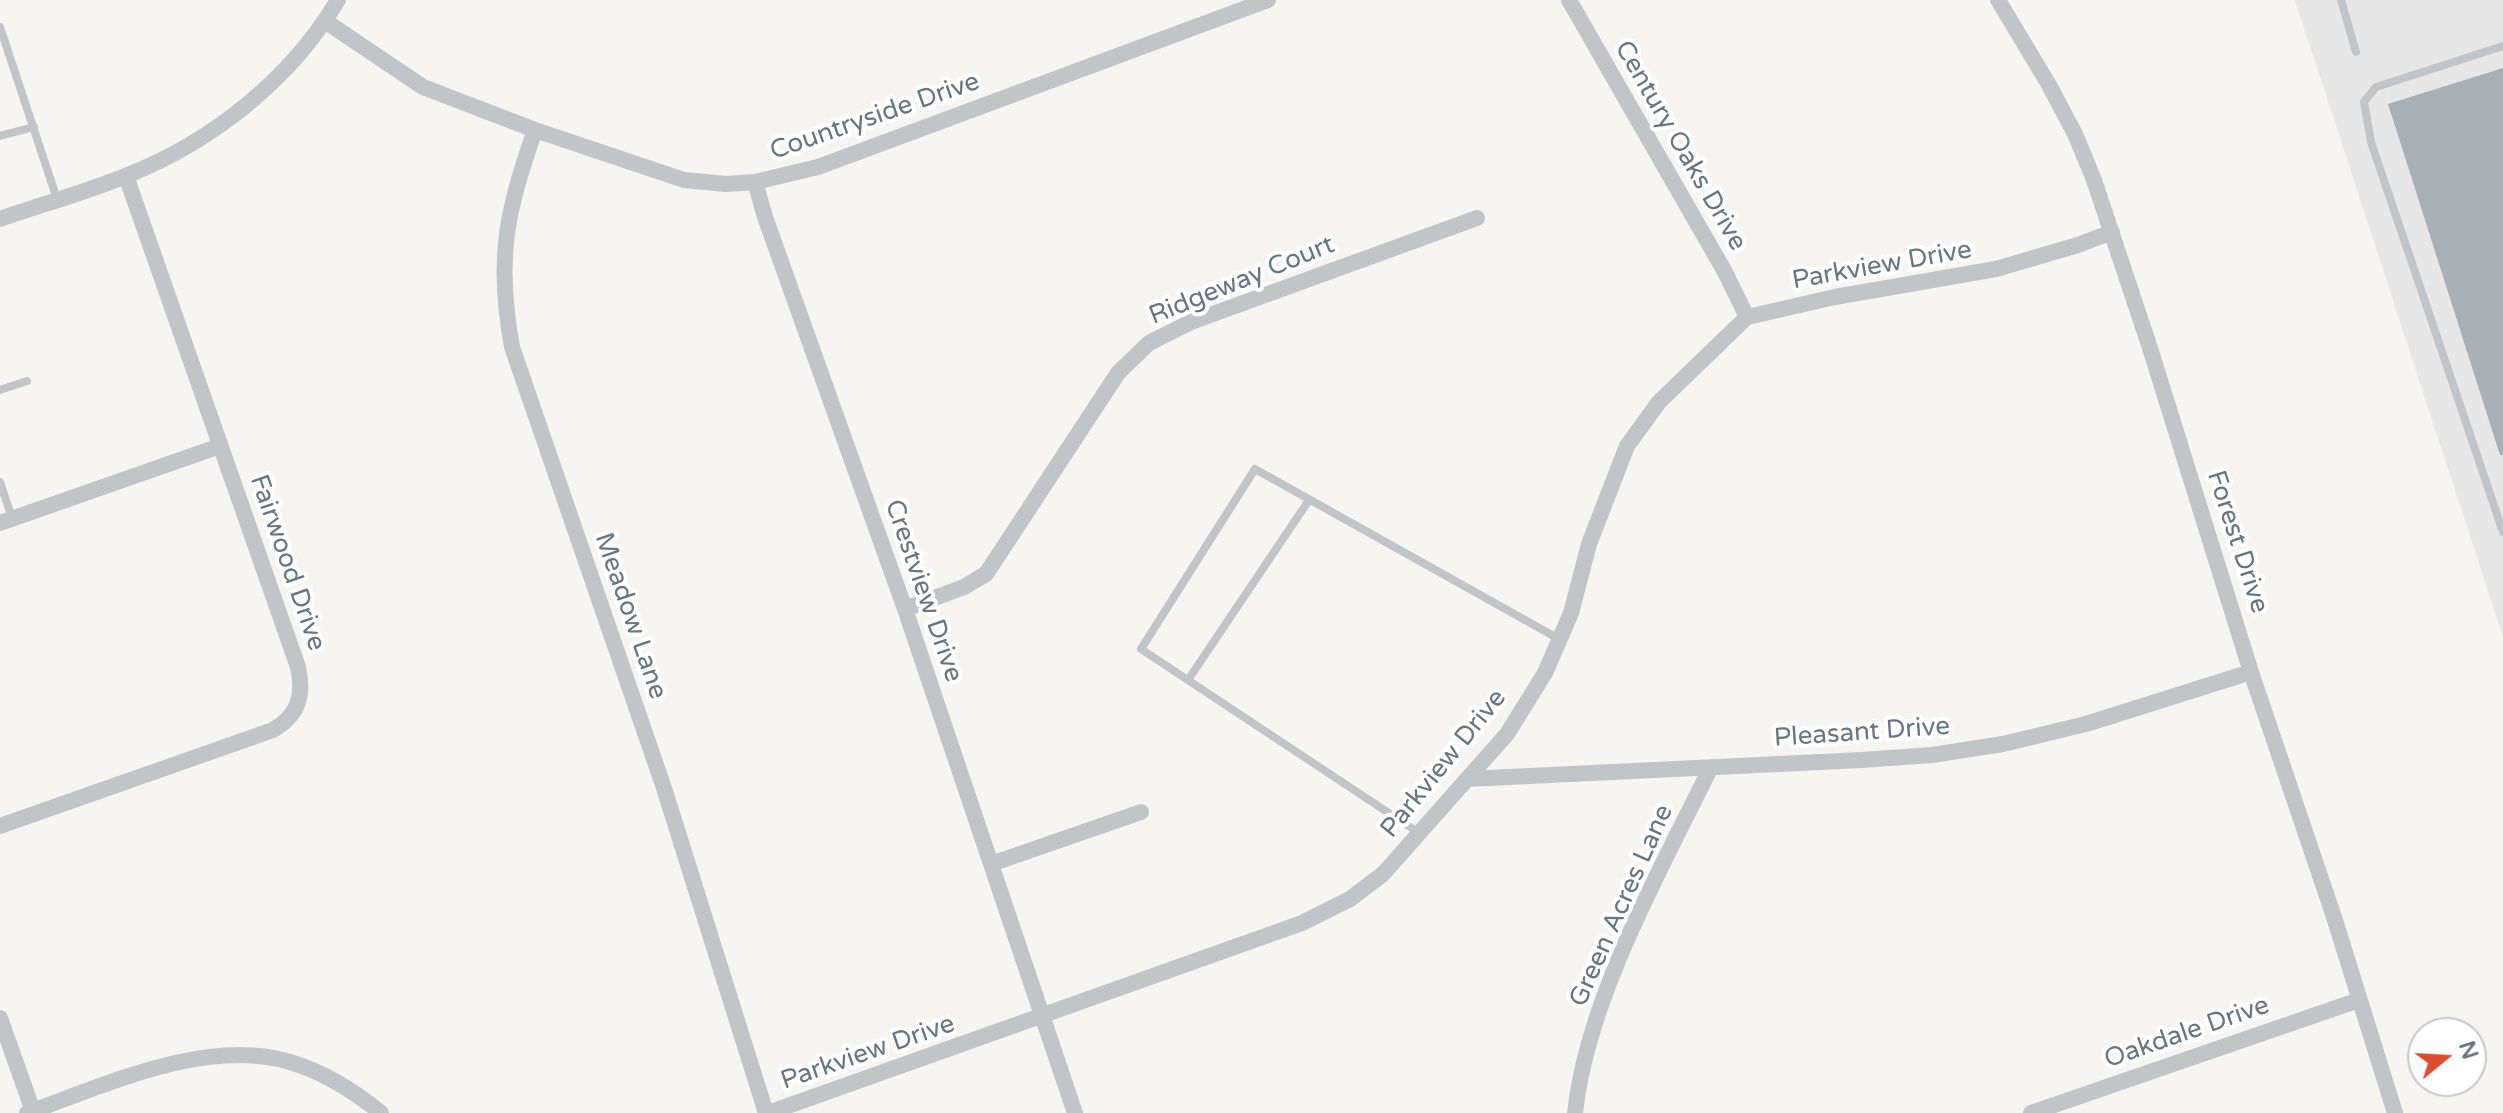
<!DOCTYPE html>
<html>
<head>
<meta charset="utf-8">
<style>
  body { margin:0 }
  #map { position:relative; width:2503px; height:1113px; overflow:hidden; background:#f6f5f2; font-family:"Varela Round",sans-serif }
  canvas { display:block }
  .north { position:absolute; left:2407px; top:1017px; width:80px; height:80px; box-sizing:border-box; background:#fff; border:2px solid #c2c9cd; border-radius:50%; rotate:72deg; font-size:22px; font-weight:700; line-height:32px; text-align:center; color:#667782 }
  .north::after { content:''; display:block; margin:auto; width:28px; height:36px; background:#dc4c2b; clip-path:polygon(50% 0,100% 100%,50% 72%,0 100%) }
</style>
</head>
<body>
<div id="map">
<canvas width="2503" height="1113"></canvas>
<div class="north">N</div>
</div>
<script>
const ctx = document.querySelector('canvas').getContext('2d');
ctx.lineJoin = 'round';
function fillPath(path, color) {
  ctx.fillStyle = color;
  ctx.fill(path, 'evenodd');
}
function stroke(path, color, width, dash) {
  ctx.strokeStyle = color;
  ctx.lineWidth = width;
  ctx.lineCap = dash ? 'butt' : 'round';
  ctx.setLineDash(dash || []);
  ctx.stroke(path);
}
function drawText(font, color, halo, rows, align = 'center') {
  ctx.font = font + ' "Varela Round",sans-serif';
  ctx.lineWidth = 8;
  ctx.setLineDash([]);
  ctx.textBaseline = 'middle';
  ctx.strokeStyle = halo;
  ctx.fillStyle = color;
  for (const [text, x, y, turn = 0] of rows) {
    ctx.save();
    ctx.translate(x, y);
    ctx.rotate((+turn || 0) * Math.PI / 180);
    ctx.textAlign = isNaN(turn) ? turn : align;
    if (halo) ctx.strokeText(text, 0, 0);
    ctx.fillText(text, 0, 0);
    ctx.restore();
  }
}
fillPath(new Path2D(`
  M2295,0H2503V637Z`), '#e6e7e6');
fillPath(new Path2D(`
  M2503,68V455H2500L2388,104Z`), '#a8b0b5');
stroke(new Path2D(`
  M2341,0L2356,52
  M0,27L57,199
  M2503,46L2376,87L2364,102L2371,142L2503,532
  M0,136L34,127
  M0,390L27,381
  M0,482L12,518
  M1188,680L1309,500
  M1419,833L1141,649L1255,469L1559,639`), '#c1c5c8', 8);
stroke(new Path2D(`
  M1569,0L1725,272L1747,317
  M1998,0L2049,85L2075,134L2094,180L2150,348L2251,672L2334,917L2395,1113
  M325,21L423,87L535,130L684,180L726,184L755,182L818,167L1268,0
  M535,130C506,213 496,259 512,347L664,788L766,1113
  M755,182L765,217L905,609L1075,1113
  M0,219C43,204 87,192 128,175C213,141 291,79 338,0
  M0,523L220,446
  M905,609L964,587L986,574L1118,373L1149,343L1191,322L1477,218
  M1467,779L1862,760L1932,755L2003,744L2086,724L2251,672
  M0,826L273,730C299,715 304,695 298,667L126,176
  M991,864L1141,812
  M0,1018L33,1111
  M27,1113C106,1085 206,1037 290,1062C324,1072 354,1091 381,1113
  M768,1113L1302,923L1350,899L1383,874L1507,734L1545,673L1571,613L1589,544L1627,446L1659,402L1747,317L1835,297L1996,269L2078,245L2112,232
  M1575,1113C1587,999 1661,869 1711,767
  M2031,1113L2359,1000`), '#c1c5c8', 16);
drawText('26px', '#667782', '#fff', [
  ["Countryside Drive",875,117,-19],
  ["Century Oaks Drive",1680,146,60],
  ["Parkview Drive",1882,266,-10],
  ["Ridgeway Court",1242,281,-22],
  ["Forest Drive",2237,542,72],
  ["Fairwood Drive",287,563,71],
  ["Crestview Drive",923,591,71],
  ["Meadow Lane",630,616,71],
  ["Pleasant Drive",1862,733,-4],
  ["Parkview Drive",1444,764,-51],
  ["Green Acres Lane",1622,906,-66],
  ["Oakdale Drive",2187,1033,-19],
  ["Parkview Drive",868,1053,-19]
]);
</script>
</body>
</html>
